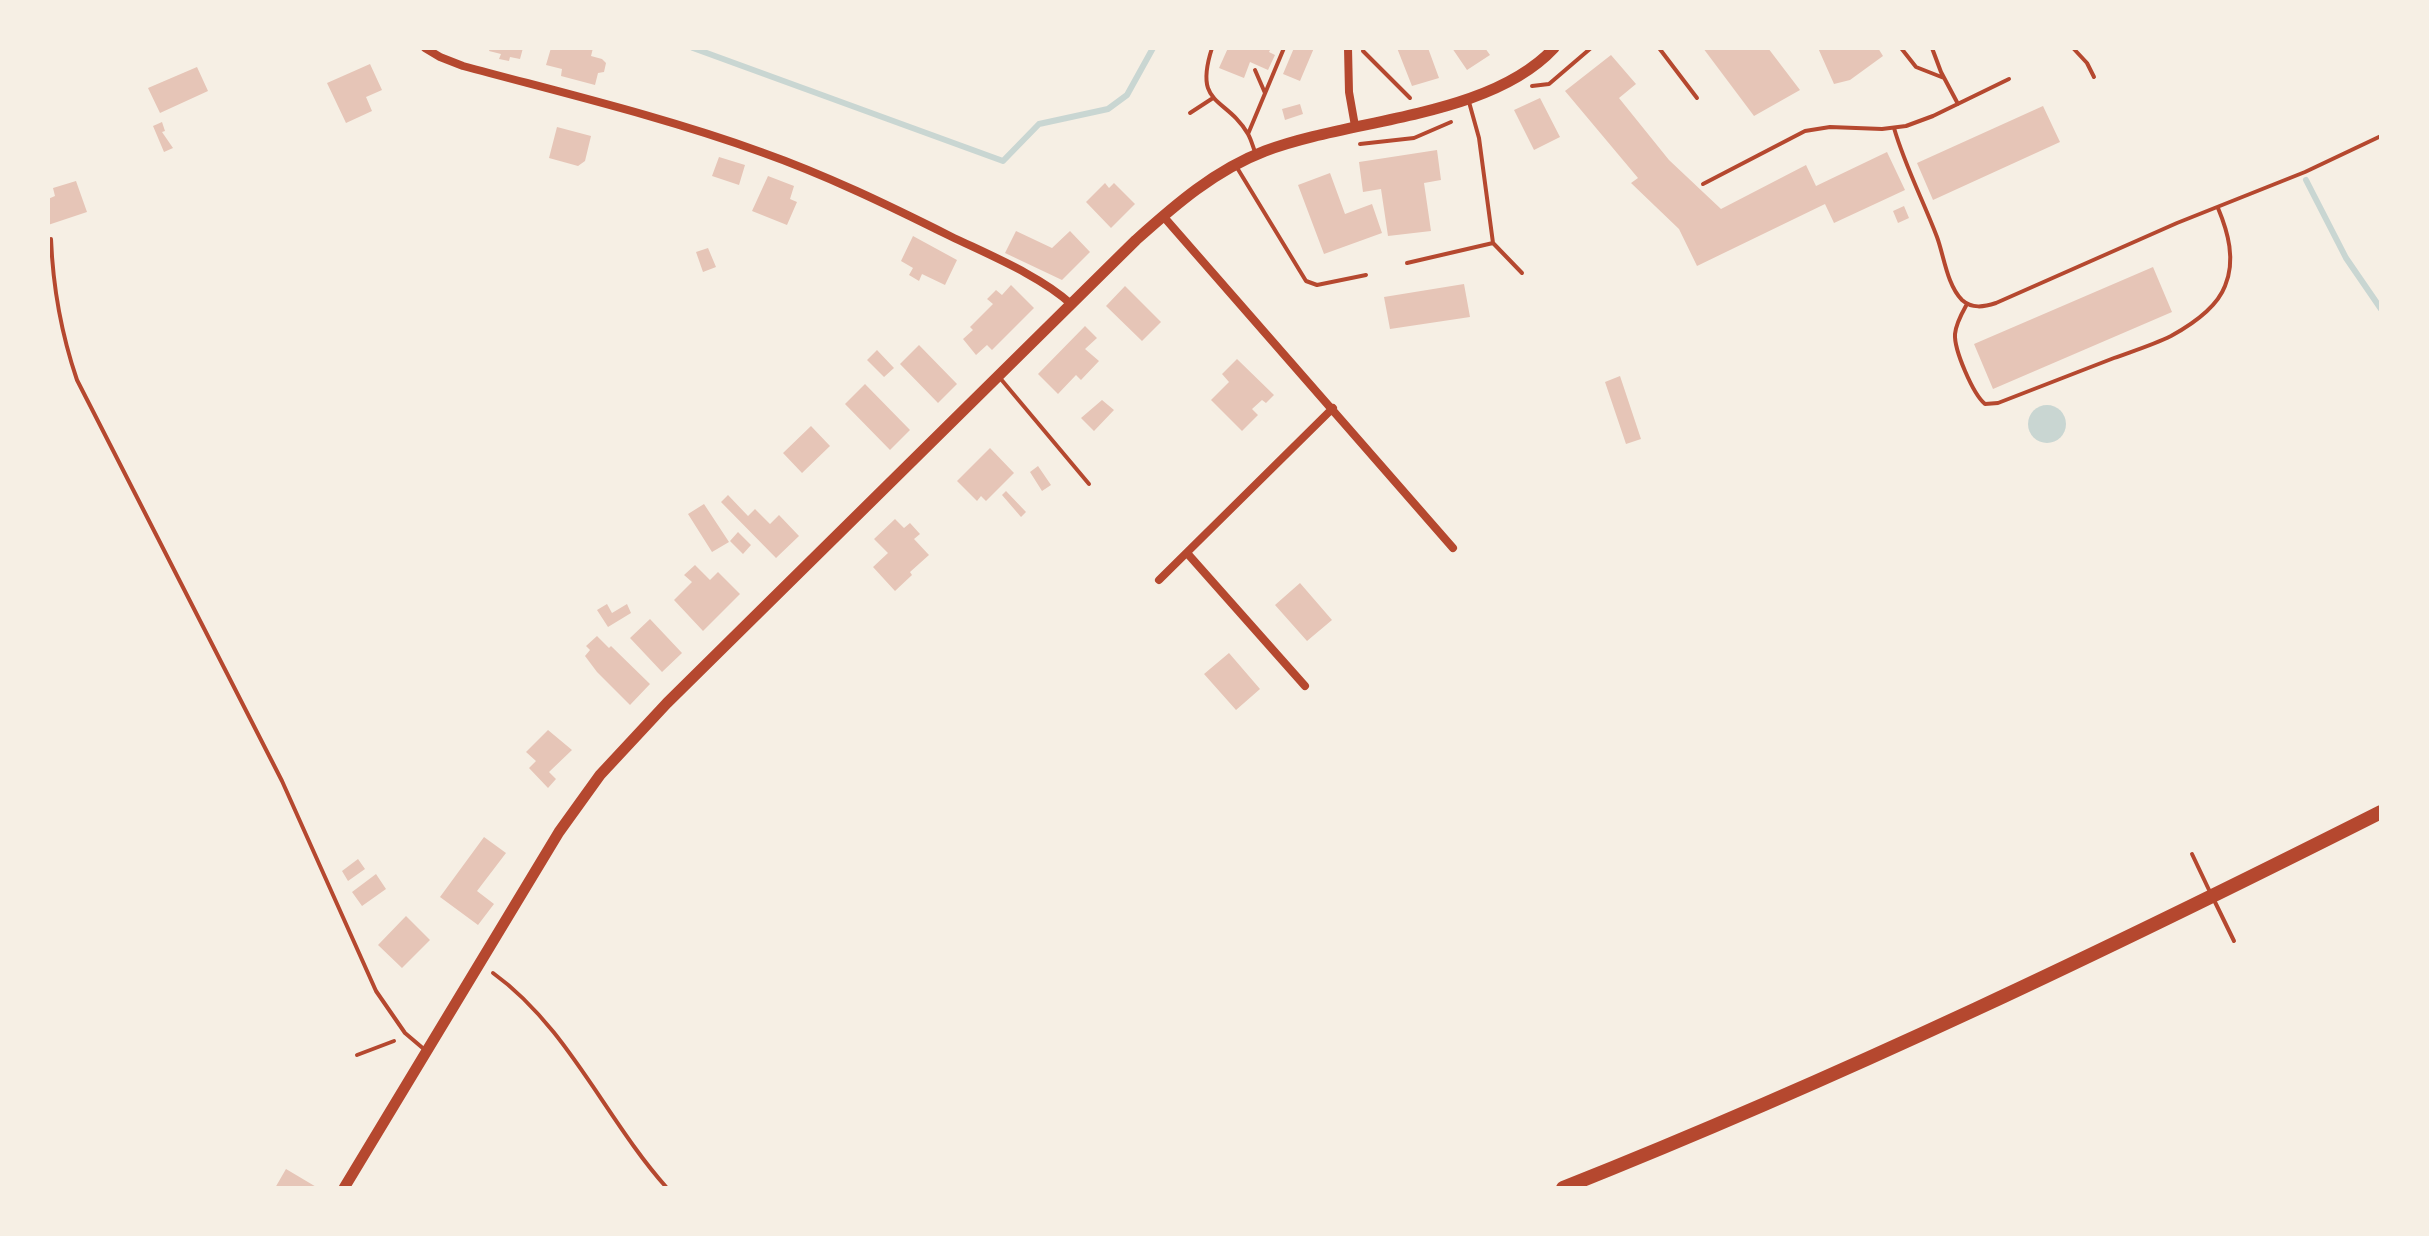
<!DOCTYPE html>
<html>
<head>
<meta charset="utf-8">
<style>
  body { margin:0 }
  #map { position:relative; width:2429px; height:1236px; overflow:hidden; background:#f6efe4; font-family:"Alegreya Sans",sans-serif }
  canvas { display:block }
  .frame { position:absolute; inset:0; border:50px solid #f6efe4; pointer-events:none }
</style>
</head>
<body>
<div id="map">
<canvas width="2429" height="1236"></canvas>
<div class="frame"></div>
</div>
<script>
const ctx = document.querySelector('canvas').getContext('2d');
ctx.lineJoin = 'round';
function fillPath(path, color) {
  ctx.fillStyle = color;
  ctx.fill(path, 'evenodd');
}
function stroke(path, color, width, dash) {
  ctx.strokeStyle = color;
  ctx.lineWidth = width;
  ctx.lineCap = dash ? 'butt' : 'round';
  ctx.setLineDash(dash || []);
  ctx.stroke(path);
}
fillPath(new Path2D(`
  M2028 424a19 19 0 1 1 38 0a19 19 0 1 1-38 0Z`), '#c9d6d2');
stroke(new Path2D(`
  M693,48L1003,161L1039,124L1108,109L1127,95L1153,48
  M2306,180L2346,258L2381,309`), '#c9d6d2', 6);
fillPath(new Path2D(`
  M490,48H523L520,59L510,57L509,61L499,59L501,54L489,51Z
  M551,48H593L591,56L602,59L606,63L604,72L598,73L595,85L561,76L562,69L546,65Z
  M1228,48H1271L1269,52L1275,55L1268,70L1250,62L1244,78L1219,68Z
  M1294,48H1314L1300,81L1283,74Z
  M1397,48H1428L1439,78L1412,86Z
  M1452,48H1485L1490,55L1467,70Z
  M1703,48H1768L1800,90L1754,116Z
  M1818,48H1878L1883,56L1850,80L1834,84Z
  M1611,55L1636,84L1619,98L1669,160L1721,209L1806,165L1816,186L1887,152L1905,190L1834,223L1825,204L1697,266L1679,229L1631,183L1638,178L1565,91Z
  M370,64L382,90L366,97L372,111L346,123L327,83Z
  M197,67L208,91L160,113L148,88Z
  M1540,98L1560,137L1534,150L1514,110Z
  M1300,104L1303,114L1285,120L1282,109Z
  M2043,106L2060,142L1933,200L1917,163Z
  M162,122L165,131L162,132L173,148L164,152L153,126Z
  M557,127L591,136L585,161L578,166L549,158Z
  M1437,150L1441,180L1424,183L1431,231L1388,236L1381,189L1363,192L1359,162Z
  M719,157L745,165L739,185L712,176Z
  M1330,173L1345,214L1372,204L1382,233L1324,254L1298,185Z
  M768,176L794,186L790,199L797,202L787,225L752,211Z
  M76,181L87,212L48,225V199L55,196L53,188Z
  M1105,183L1109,188L1114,183L1135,204L1111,228L1086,202Z
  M1904,206L1909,218L1898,223L1893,211Z
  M1016,231L1052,248L1070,231L1090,252L1062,280L1005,253Z
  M913,236L957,260L945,285L922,274L919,281L909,275L913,268L901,261Z
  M708,248L716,267L703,272L696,252Z
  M2153,267L2172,312L1993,389L1974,344Z
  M1464,284L1470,317L1390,329L1384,297Z
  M1011,285L1034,308L992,350L987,345L976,355L963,339L973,330L970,327L993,304L987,299L996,290L1002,295Z
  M1125,286L1161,322L1142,341L1106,306Z
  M1085,326L1097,338L1085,349L1099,361L1081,380L1076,375L1058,394L1038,374Z
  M919,345L957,384L938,403L900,364Z
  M877,350L894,368L884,377L867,360Z
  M1237,359L1274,395L1266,403L1262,400L1252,409L1258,415L1242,431L1211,400L1229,382L1222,374Z
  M1620,376L1641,439L1626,444L1605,382Z
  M865,384L910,430L890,450L845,404Z
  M1102,400L1114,410L1094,431L1081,418Z
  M811,426L830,446L802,473L783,453Z
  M990,448L1014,473L986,501L981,496L977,501L957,481Z
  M1038,466L1051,485L1042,491L1030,472Z
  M1006,491L1026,512L1021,517L1002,495Z
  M728,495L748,516L755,509L770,524L779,515L799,536L776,558L721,502Z
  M704,504L729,542L712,552L688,514Z
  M895,519L904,528L910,523L920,534L914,539L929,555L910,572L912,575L895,591L873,567L888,553L874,539Z
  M738,532L751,545L743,554L730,541Z
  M695,565L710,580L718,572L740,594L703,631L674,600L692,582L684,575Z
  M1300,583L1332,620L1307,641L1275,605Z
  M607,604L612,613L627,604L631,613L608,627L597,610Z
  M650,619L682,653L662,672L630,638Z
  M597,636L609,648L611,646L650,684L630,705L597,672L585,656L590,650L586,646Z
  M1229,653L1260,689L1236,710L1204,674Z
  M548,730L572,750L549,772L556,779L548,788L529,768L536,761L526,752Z
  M484,837L506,853L477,891L494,904L478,925L440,897Z
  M358,859L365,869L348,881L342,871Z
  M376,874L386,889L362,906L352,892Z
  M406,916L430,940L402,968L378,945Z
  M286,1169L318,1188H275Z`), '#e6c5b7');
stroke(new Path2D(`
  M2073,48L2087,63L2094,77
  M1363,51L1410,98
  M1532,86L1549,84L1591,48
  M1360,144L1414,138L1451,122
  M493,973C568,1027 606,1120 667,1188
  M357,1055L394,1041`), '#b5482f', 4);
stroke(new Path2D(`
  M1212,48C1193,107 1226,96 1248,134C1251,139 1253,147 1255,152
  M1659,48L1697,98
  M1901,48L1916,67L1944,78
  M1932,48L1941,72L1958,104
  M1255,70L1265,93
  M1469,102L1479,138L1493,243L1522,273
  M1190,113L1213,98
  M1894,128C1905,166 1923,200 1937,237C1944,256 1947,285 1962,300C1972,309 1984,307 1996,303L2177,223L2305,172L2381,136
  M1248,134L1284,48
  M1236,166L1306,281L1317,285L1366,275
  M1703,184L1805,131L1830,127L1882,129L1906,126L1933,116L2009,79
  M51,239C53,289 61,333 77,380L282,781L376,991L405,1033L425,1050
  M1407,263L1493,243
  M1967,304C1962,313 1956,323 1955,334C1954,350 1973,394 1985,404L1998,403C2036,388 2075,373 2114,358C2133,351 2153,345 2171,336C2191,325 2217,307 2225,286C2236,260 2228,232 2218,208
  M1000,378L1089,484
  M2192,854L2210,892
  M2214,900L2234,941`), '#b5482f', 4);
stroke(new Path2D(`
  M425,48L440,57L463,66C563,93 664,117 761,152C826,175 888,205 950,236C987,254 1041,276 1071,304
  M1348,48L1349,92L1355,126
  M1163,216L1453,548
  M1187,553L1305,686
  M1159,580L1333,408`), '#b5482f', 8);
stroke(new Path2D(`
  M344,1188L559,832L600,775L667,703L1136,240C1175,205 1215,170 1265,151C1352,118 1489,118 1554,48`), '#b5482f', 11);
stroke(new Path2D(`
  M1563,1188C1842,1077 2113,947 2381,812`), '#b5482f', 14);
</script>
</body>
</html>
